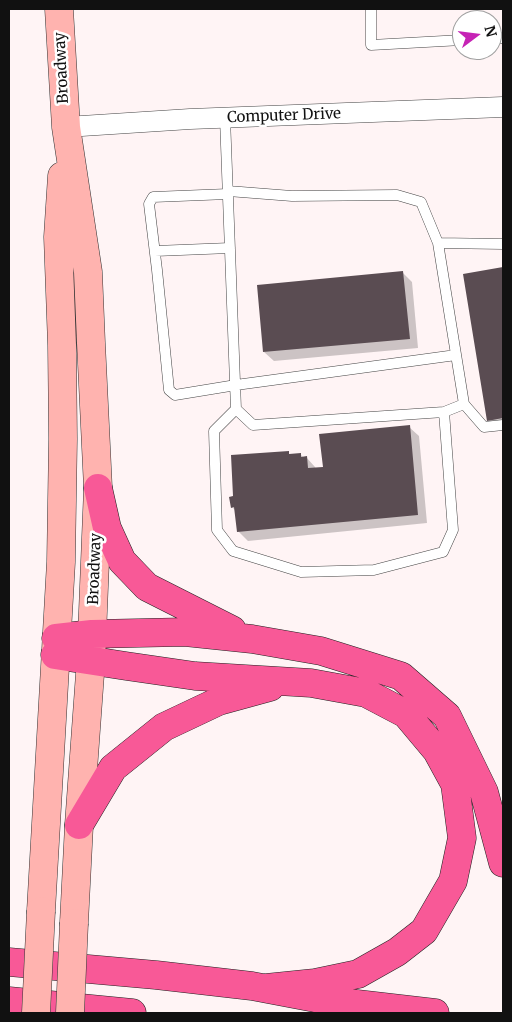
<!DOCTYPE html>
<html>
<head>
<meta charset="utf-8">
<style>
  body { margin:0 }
  #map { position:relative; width:512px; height:1022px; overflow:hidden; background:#fff4f5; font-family:Merriweather,serif }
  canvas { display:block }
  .frame { position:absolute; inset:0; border:10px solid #111; pointer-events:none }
  .north { position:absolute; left:452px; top:10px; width:50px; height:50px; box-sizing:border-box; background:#fff; border:1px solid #a0a0a0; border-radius:50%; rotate:75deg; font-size:14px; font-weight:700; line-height:20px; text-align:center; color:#111 }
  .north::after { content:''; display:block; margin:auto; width:18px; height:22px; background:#c623b5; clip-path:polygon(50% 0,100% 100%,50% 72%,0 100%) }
</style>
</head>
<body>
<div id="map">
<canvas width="512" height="1022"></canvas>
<div class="frame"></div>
<div class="north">N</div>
</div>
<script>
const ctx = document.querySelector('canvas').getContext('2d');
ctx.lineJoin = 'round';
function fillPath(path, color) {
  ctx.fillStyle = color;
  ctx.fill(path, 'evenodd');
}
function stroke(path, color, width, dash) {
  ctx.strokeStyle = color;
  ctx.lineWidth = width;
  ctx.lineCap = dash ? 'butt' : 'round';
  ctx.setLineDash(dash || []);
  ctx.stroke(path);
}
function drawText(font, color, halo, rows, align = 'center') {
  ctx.font = font + ' Merriweather,serif';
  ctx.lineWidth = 5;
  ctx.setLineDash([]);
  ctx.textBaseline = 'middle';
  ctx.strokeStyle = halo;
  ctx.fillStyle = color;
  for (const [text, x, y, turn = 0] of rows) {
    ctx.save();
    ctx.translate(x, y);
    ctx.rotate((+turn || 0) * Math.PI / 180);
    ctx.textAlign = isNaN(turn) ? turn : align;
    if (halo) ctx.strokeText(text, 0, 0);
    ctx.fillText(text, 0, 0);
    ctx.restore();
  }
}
fillPath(new Path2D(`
  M503,269V429L497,430L488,420L465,275Z
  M403,273L412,282L418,348L274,361L264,352Z
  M409,427L419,436L427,523L248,541L238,531L236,511L232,507L234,497L288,453L291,455L300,454L304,458L306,457L315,467L316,469L324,468Z`), '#0003');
fillPath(new Path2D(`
  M503,267V418L487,421L463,274Z
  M403,271L410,339L263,352L257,285Z
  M410,425L418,515L237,532L234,507L231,508L229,497L233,496L231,455L289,451V454L301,453V457L307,456L308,468L323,467L319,434Z`), '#5a4c52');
const service = new Path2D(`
  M371,9V45L462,40
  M492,39L503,38
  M225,118L236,409L253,425L444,412
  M228,191L292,196L397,195L421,202L438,243L464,404L444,412L453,530L443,552L374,570L301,572L233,551L217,530L214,431L236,409
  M228,194L153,197L149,204L157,270L169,390L175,395L236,385L456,355
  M438,243L503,244
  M155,251L230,248
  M464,404L484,427L503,425`);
const minor = new Path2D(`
  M66,127L190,119L503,107`);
const secondary = new Path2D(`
  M59,9L66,127L88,272L91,343L98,488L91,660L79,825L74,923
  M41,911L61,562L63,439L62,345L58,237L62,176`);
const motorway = new Path2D(`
  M98,488L107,528L122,561L147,587L232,630
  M56,638L92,634L185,632L252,639L321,651L401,676L447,716L484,792L503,863
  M55,655L126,666L195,676L311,683L366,693L406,714L437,751L455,784L462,838L453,881L424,931L397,952L358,974L315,983L266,988
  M79,825L113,768L164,727L219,701L270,687
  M9,962L156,975L252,986L331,1001L435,1013
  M9,1001L132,1013`);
stroke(service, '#444', 11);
stroke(minor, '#444', 21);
stroke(secondary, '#333', 29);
stroke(motorway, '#222', 29);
stroke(service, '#fff', 10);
stroke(minor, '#fff', 20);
stroke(secondary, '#ffb3af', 28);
stroke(motorway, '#f85997', 28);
const secondaryBridge = new Path2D(`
  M36,1013L41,911
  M70,1013L74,923`);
stroke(secondaryBridge, '#333', 29, []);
stroke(secondaryBridge, '#ffb3af', 28);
drawText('15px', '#111', '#fff', [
  ["Broadway",62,68,-93],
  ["Computer Drive",284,116,-2],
  ["Broadway",95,569,-88]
]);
</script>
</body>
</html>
